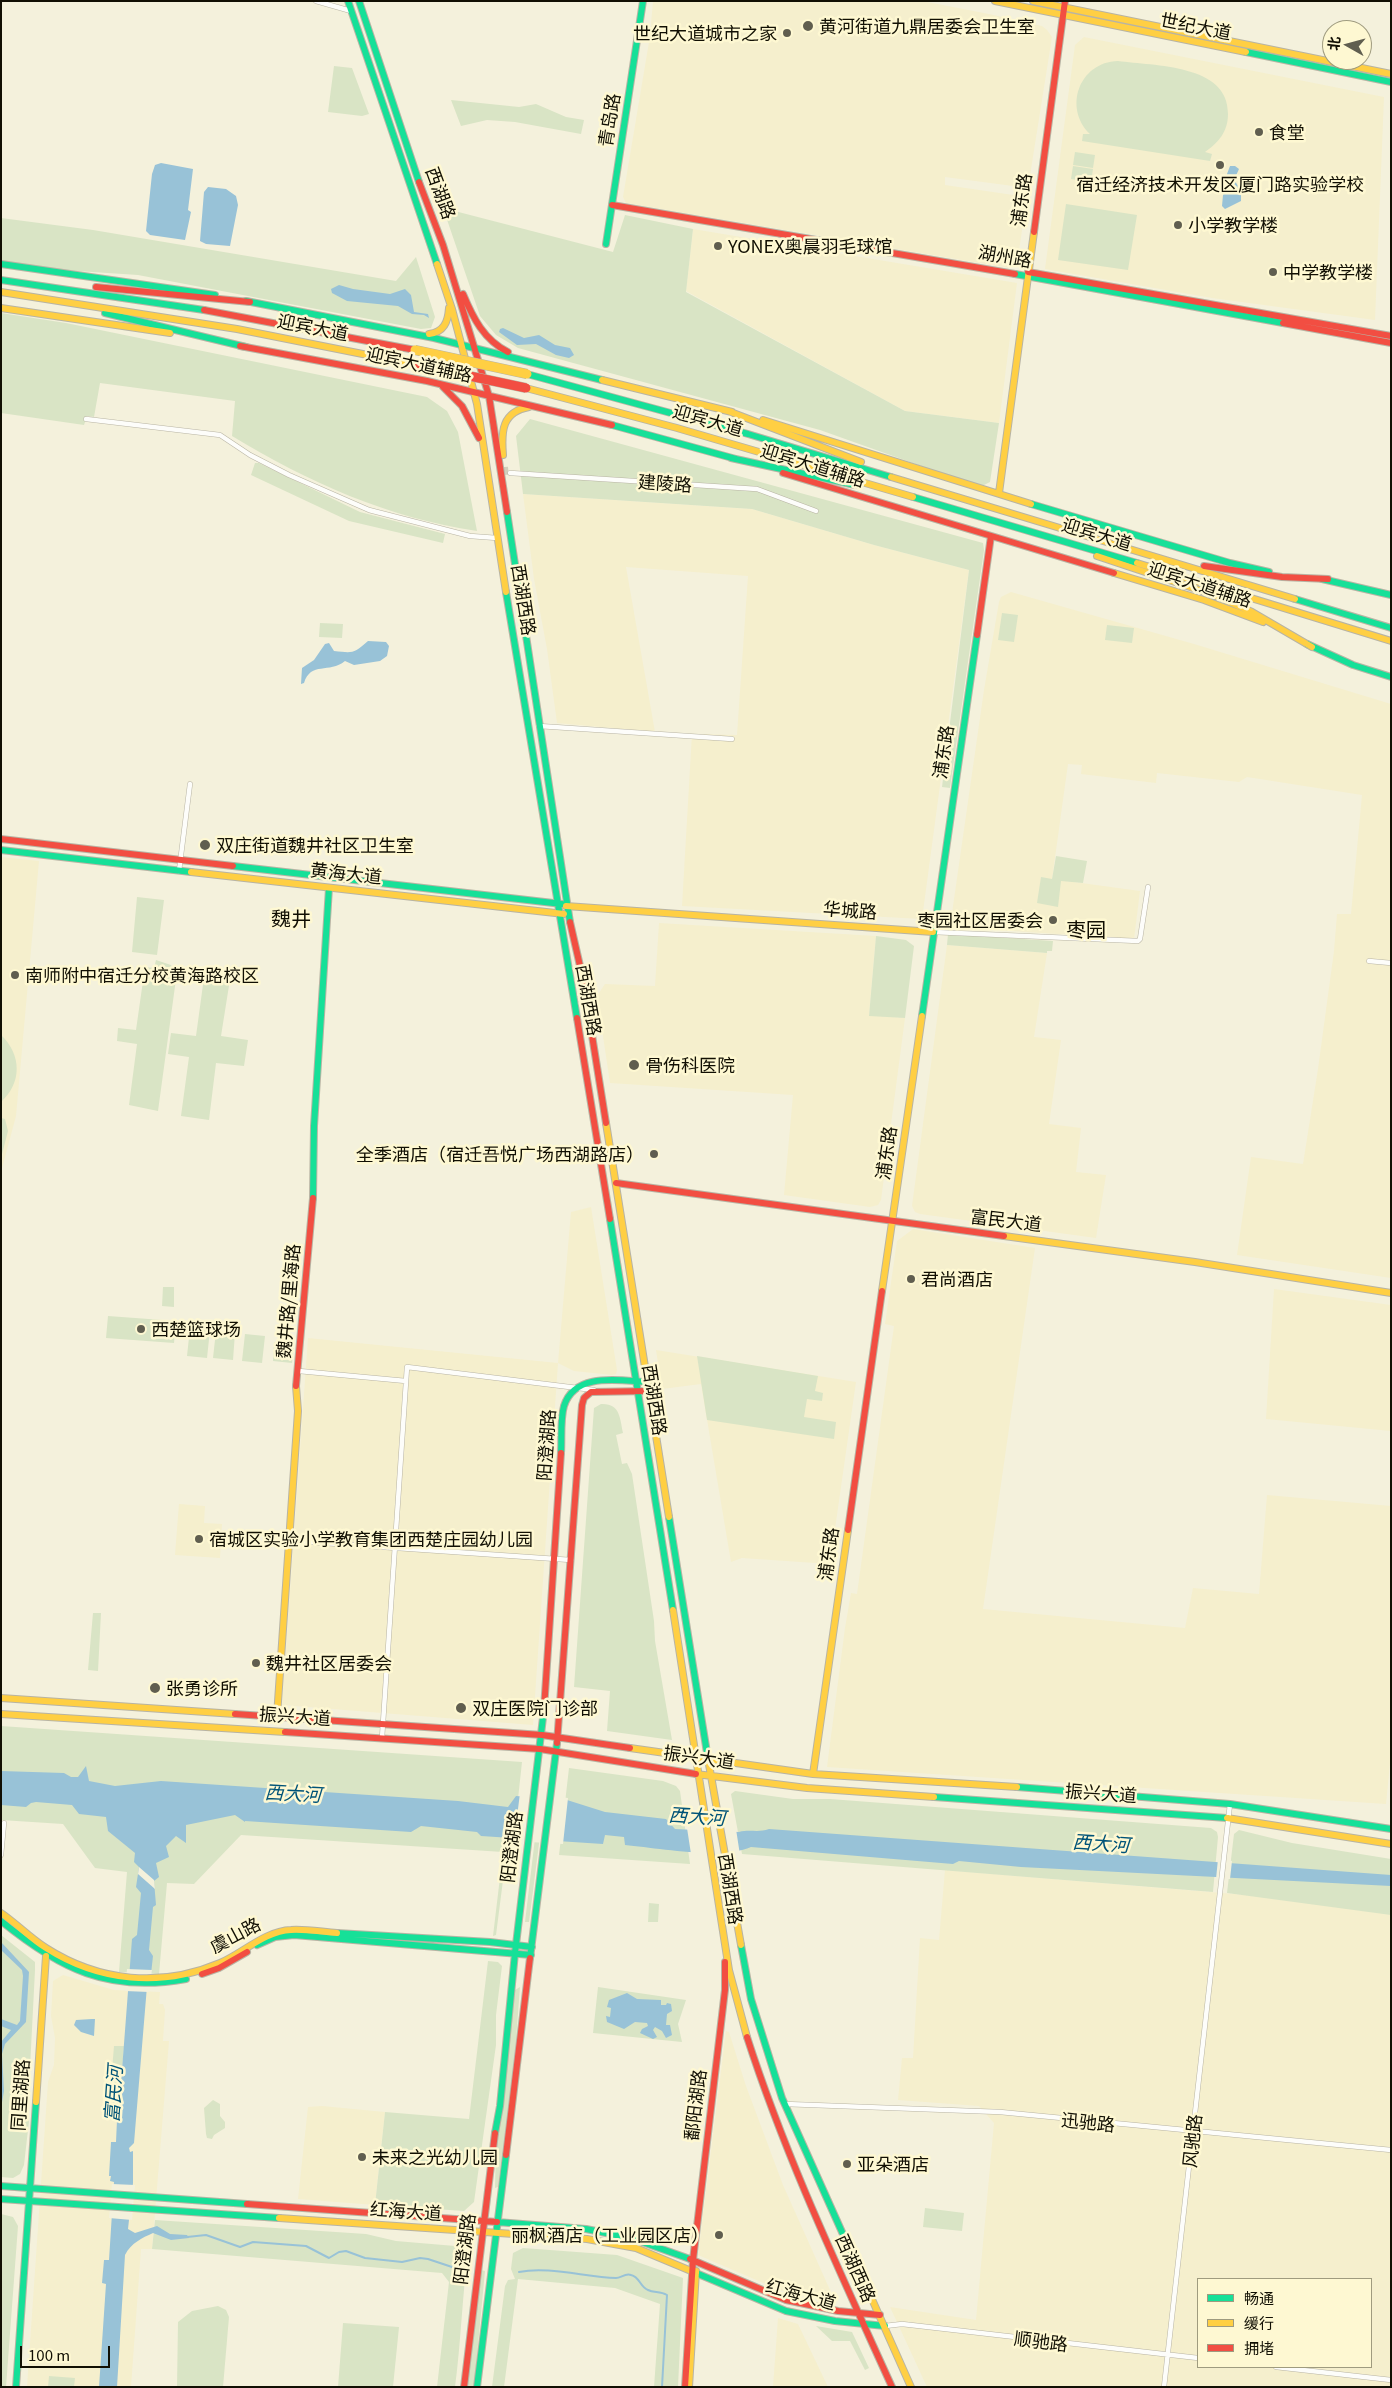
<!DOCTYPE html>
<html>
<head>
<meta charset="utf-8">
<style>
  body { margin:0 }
  #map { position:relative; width:1392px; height:2388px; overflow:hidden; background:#f4f1dc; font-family:Georgia,"Noto Sans SC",serif }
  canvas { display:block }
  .frame { position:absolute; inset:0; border:2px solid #110f03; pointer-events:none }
  .legend { position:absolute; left:1197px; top:2278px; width:175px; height:90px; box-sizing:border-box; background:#fef8d2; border:1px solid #9f9b7f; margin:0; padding:6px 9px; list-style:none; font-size:15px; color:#110f03 }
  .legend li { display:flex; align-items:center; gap:10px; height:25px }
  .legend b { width:25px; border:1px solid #9f9b7f }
  .north { position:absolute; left:1322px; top:20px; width:50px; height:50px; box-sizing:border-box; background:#fef8d2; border:1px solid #9f9b7f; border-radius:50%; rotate:277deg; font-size:14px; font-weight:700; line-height:20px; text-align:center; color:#110f03 }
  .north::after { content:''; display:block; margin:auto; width:18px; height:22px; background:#605e4f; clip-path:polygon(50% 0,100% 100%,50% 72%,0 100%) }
  .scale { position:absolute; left:20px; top:2346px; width:90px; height:22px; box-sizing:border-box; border:2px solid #110f03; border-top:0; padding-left:6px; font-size:15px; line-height:18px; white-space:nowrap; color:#110f03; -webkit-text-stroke:4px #fef8d2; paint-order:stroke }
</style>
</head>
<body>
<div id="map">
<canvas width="1392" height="2388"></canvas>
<div class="frame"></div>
<ul class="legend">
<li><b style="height:6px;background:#16e098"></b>畅通</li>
<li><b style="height:6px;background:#ffcf43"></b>缓行</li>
<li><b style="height:6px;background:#f24e42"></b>拥堵</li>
</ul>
<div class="north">北</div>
<div class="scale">100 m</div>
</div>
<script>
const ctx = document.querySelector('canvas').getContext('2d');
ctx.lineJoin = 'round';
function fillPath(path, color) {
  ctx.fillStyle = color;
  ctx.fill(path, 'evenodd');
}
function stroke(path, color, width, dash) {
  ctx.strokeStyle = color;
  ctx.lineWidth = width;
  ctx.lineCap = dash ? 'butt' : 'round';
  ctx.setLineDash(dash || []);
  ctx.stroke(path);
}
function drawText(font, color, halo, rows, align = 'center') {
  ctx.font = font + ' Georgia,"Noto Sans SC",serif';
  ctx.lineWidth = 5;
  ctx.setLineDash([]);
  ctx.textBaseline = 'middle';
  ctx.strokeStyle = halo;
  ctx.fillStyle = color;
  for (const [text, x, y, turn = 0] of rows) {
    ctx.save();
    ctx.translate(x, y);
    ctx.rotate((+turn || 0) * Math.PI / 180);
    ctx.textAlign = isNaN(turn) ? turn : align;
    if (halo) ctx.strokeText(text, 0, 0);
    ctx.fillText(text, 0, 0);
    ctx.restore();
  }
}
fillPath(new Path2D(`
  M653,1H922L989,14L1042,26L1047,30L1052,37L1028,188L945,177V185L1027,197L1017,264L1009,268L626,203L623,197L650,36Z
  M1084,37L1384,97L1375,320L1212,298L1045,269L1075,45Z
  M693,229L1017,283L999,423L905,411L686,291Z
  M523,494L752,509L874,545L969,570L922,919L682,906L692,734L737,735L748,576L626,567L655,732L557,723L547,649L534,579Z
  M1011,592L1194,644L1391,704V1278L1237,1255L1251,1157L1303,1164L1318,1069L1334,951L1337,914H1351L1362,795L1247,777L1239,782L1157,773L1156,783L1081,774L1082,765L1068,764L1052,879L1140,891L1134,939L950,927L984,690L999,602L1001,597Z
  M1,857L39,861L16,1116L1,1172Z
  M659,923L876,936L869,1015L905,1018L881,1200L878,1205L870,1207L784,1195L793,1095L610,1083L597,996L605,984L655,986Z
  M947,945L1047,953L1034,1037L1061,1040L1049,1124L1081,1128L1076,1172L1106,1175L1096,1238L920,1214L915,1212L912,1206Z
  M591,1207L617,1370L616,1374L612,1375L574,1371L558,1363L533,1725L282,1705L308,1338L558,1363L571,1212Z
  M913,1229L1035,1248L983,1609L1185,1628L1193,1588L1259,1594L1267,1495L1391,1506V1754L1386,1804L827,1767L845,1628L851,1593L857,1594L894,1326L885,1324L897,1241Z
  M1274,1289L1391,1305V1431L1266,1419Z
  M656,1350L856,1382L830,1564L742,1558L731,1562L701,1384L662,1389Z
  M179,1504L205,1506L204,1523L222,1524L220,1558L175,1555Z
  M945,1870L1391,1907V2387H927L890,2307L976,2320L994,2123L979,2106L898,2100L902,2058H913L920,1938L939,1940ZM1198,2279H1371V2367H1198Z
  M63,1975L114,1990L160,1992L159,2004H163L165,2010L163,2041H169L152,2249H141L131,2387H27L48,2082L54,2065L55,2038L51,2016L53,1981Z
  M726,2031L729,2032L746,2086L783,2185L834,2299L828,2301L782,2291L698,2255Z
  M322,2106L385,2112L375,2205L298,2199L308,2107Z
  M778,2318L798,2324L828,2387H773Z`), '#f5efcd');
fillPath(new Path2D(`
  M1118,61C1154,66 1229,64 1228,114C1228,132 1218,143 1205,152L1212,154L1210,161L1082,141L1083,134H1090C1063,108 1079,62 1118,61Z
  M334,66L352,68L369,114L362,116L328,112Z
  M451,100L519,107L536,104L566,117L584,120L581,134L515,122L487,120L461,126Z
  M1075,152L1095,155L1093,168L1073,165Z
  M1073,166L1093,169L1091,182L1071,179Z
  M1066,204L1137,215L1128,270L1058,260Z
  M443,208L613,252L625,215L693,229L686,292L905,411L999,423L990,482L980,487L820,430L518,348L496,335L480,316Z
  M1,218L93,230L396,281L416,257L435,317L431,328L421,329L138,275L1,266Z
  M1,313L66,323L427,397L447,411L458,432L477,531C388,518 308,482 232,436L235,401L100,383L94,417L87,416L84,425L1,413Z
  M530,419L983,543L984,550L950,788L942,787L969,570L874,545L752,509L523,494L516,436Z
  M255,463H259L360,512L445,534L443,543L349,521L251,475Z
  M1002,613L1018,615L1014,642L998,640Z
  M320,623L343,624L342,638L319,637Z
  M1107,625L1134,628L1132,643L1105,640Z
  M1056,856L1087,861L1083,883L1061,881L1058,907L1037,903L1041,877L1052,879Z
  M137,897L164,900L157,955L132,952Z
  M948,934L1053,941L1052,951H1047V953L947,945Z
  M876,936L906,940L914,946L905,1018L869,1016Z
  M156,960L171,965L176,979L158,1111L129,1105L137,1044L117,1041L118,1028L136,1030L145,967L154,968Z
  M205,970L231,973L221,1036L248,1040L244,1066L216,1063L209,1120L181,1116L189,1057L168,1054L171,1033L196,1036Z
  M1,1035C22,1055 22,1083 1,1102Z
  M1,1118L5,1119L8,1131L1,1158Z
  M163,1287H174V1307L162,1306Z
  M108,1316L176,1321L174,1343L106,1338Z
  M190,1328L210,1330L207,1358L187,1356Z
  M216,1331L235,1333L233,1360L213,1358Z
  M245,1334L265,1336L262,1363L242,1361Z
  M274,1342L294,1344L292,1363L273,1361Z
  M697,1356L818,1376L815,1391L823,1393L822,1401L807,1399L804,1417L836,1422L834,1439L707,1420Z
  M601,1404C620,1403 620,1418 623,1433L616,1435L622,1464L627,1463L632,1474L654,1621L655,1641L672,1740L607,1731L610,1691L574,1687L594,1408Z
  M93,1613H101L98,1671L88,1670Z
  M1,1726L522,1762L513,1845L507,1849L496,1935L493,1936L503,1852L241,1835L194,1884L167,1883L159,1974L119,1972L127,1872L95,1868L63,1824L1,1820Z
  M569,1768L663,1781L676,1786L680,1791L690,1864L559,1855Z
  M735,1791L793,1799H830L1211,1828L1217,1832L1218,1837L1213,1892L742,1854L731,1794Z
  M540,1796L545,1797L529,1922H525Z
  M1239,1830L1292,1843L1391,1859V1915L1227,1893L1234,1834Z
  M649,1903L659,1904L658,1922H648Z
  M1,1935L35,1962V1970L30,2068L24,2086L22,2106L29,2121L24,2165L20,2174L13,2178L1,2177Z
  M488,1961L498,1962L502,1966L496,2015V2045L474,2202L464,2211L375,2205L385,2112L469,2119Z
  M520,1987L516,2040L498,2187L495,2188L496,2143L515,1990Z
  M598,1987L686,2000L678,2024L682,2042L593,2033Z
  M114,2046H124L120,2096L110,2095Z
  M213,2100L220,2104V2116L225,2122V2128L214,2135L212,2139L207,2138L206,2134L204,2108Z
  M925,2208L964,2213L962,2231L923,2227Z
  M1,2214L13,2217L18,2226L6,2387H1Z
  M155,2220L366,2234L396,2241L455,2246L468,2254C462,2298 461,2342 455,2387H437L449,2282L442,2273L152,2249Z
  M523,2248L617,2255L683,2278L678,2387H654L660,2304L615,2288L518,2279L504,2387H492L505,2286L508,2280L515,2279L511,2269L513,2253Z
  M481,2270L485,2271L474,2387H467Z
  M218,2306L226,2310L229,2317L223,2387H177L178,2322L192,2311Z
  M343,2323L399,2327L393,2387H338Z
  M816,2326L852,2332L869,2368L865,2370L850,2341H832Z
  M49,2376L75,2378L74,2387H48Z`), '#d9e4c5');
fillPath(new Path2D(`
  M161,163L193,169L188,210L191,212L185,240L150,235L146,231L152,174L155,165Z
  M1230,166H1235L1239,169L1234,180L1241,190V201L1225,209L1222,206L1223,195L1229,187L1227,174Z
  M208,187L226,189L236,196L238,205L230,246L206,244L200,241L204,192Z
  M339,285L353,289L390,294L405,289L411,295L414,312L428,314L429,318L424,315L412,314L398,306L347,301L332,293L331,289Z
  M503,328L524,338L539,335L555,345L570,348L574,355L569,358L556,355L536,344L517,345L499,332L500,329Z
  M368,641L386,642L389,646L387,656L380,661L354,665L345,661C329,674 311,661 304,683L301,684L302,668L314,660L325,644L329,643L334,651C353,653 353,654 368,641Z
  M86,1766L89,1781L115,1786L161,1781L458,1801L508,1807L516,1796L567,1800L605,1812L666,1819L675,1829L739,1832C750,1829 758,1833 769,1829L1391,1875V1886L1021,1867L959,1861L953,1864L751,1847C722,1860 658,1848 625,1845L624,1837L605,1835L603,1844L481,1836L477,1832L421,1826L411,1832L245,1821V1822L235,1815L186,1825V1843L176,1836L166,1846L169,1857L156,1863L159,1877L154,1881L156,1905L153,1907L149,1950L153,1956L151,1974H148L134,2143L129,2148L130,2152L133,2151V2183L128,2229L135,2233L157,2226L170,2234L187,2235L189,2238L171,2240L153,2233C142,2238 131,2243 125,2255L117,2387H99L106,2284L102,2283L104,2260H109L114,2182L110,2181L111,2176H109L111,2142H116L117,2120L112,2119L114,2096H120L132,1939L137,1935L141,1893L136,1887L139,1867L134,1862L135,1853L108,1831L106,1817L79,1814L72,1805L36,1802L31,1803L26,1807L1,1805V1771L64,1773L71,1777H78Z
  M1,1942L29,1972L26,2022L5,2044L2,2054L4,2091L1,2108V2042L11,2030L1,2026V2019L17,2025L20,2021L23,1976L22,1970L1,1950Z
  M627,1993L637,1999L661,2000V2005H666L667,2003L671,2004L672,2011L667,2014L666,2025H670L672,2035L666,2038L662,2031L655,2027L653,2030L657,2037L653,2039L640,2033L642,2029L648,2026L647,2023L635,2022L624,2029L607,2022L606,2016L610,2017L611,2008L607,2007L609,2000Z
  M92,2019H95L94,2036L81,2032L74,2025L76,2020Z`), '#98c2d7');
fillPath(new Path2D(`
  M520,1793L568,1798L563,1844L514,1841Z
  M687,1828L736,1829L740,1855L691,1854Z
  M1218,1859L1232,1861L1230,1879H1216Z
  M139,1867L154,1880L155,1889L138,1874Z
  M127,1969L152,1970L149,1992L125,1991Z
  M112,2184L135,2185L132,2220L109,2218Z`), '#f4f1dc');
stroke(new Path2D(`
  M187,2237L206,2235L240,2247L253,2242L306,2246L329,2258L339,2252L346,2251L365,2258L402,2262L420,2258L428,2259L452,2267
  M519,2272C548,2266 585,2277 616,2278C621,2278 625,2273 631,2275C640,2277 640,2287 648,2290C654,2293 660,2291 667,2295L662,2387`), '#98c2d7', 2);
stroke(new Path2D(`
  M504,467L505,478`), '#d2cfbb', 8, [8, 4]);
const street = new Path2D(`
  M316,1L351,11
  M86,419L220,435L250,455L289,475L369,510L470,536L497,538
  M510,473L757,489L816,511
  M539,726L732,739
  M179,871L190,784
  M933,932L1138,941L1140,939L1148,887
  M1369,961L1391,963
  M299,1371L406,1381
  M295,1541L571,1560
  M382,1738L407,1367L594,1390
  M1,1855L4,1823
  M785,2104L1000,2112L1391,2150
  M885,2326L902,2324L1198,2358
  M1276,2367L1391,2380
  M1164,2387L1230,1804`);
const fast = new Path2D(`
  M348,1L437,264
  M359,1L419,182
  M1246,52L1391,82
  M606,244L643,1
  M1,264L215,295
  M1015,274L1283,323
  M1,280L204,310
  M246,301L434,338L602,380
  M105,313L246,347
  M527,374L748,434L891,477
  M612,425L736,459
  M731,458L855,485
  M913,497L1137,563
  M1031,504L1230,563L1269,572
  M507,512L570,922
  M1322,579L1391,595
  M506,592L577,1018
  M1295,599L1391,628
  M1307,644L1353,665L1391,677
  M1,850L191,872
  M233,866L562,904
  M922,1016L977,635
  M313,1198L314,1126L329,888
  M610,1219L673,1610
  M561,1453C562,1439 560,1420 564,1406C575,1371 621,1381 648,1382
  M669,1517L708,1759
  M1017,1787L1230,1804L1391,1829
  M934,1797L1227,1818
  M1,1921C60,1969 108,1993 186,1979
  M337,1933L490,1942L532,1947
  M257,1945L275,1937L294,1935L531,1955
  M741,1945L751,1999L782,2098L863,2279
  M530,1958L557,1743
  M495,2133L500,2106L515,1953L544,1709
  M1,2186L247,2204
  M1,2199L279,2218
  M497,2222L586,2229L631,2238L690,2259
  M696,2273L786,2311L835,2321L885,2326
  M16,2387L36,2102
  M477,2387L506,2155`);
const slow = new Path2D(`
  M995,1L1246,52
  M1033,1L1391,74
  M437,264L452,309L477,404L506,592
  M1,292L237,329L418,365
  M1,308L170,333
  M429,334C444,332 448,322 449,308
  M602,380L732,412
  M526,388L677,428L913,497
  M728,411L861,462
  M763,420L1031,504
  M503,455C501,431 502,412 529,407
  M891,477L1295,599
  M999,493L1034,232
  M1097,556L1214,595L1252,612L1312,647
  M1137,563L1391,641
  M1114,573L1204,600L1263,622
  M191,872L564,914
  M566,906L933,932
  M606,1123L669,1517
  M1004,1236L1195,1262L1391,1293
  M882,1291L922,1016
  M673,1610L729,1970L747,2037
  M1,1698L235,1714
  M1,1714L285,1732
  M277,1716L298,1411L296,1386
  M630,1748L813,1774L1017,1787
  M708,1759L741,1945
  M696,1774L807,1788L934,1797
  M813,1774L848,1530
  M1227,1818L1391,1844
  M1,1913C17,1924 30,1938 46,1948C99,1982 161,1988 220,1963C243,1953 265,1931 291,1930C306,1929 322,1932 337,1933
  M36,2102L46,1956
  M279,2218L587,2239L636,2248L696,2273
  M863,2279L911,2387
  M689,2387L696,2271`);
const jam = new Path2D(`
  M419,182L443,245L489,396L507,512
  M612,205L1015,274
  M1034,232L1065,1
  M1028,272L1391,336
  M96,287L250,302
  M463,294C473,318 484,340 508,352
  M204,310L415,350
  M1283,323L1391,343
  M240,346L427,381L612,425
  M443,387L462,406L479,438
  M783,473L1114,573
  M1204,566L1282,577L1328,579
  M977,635L991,536
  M1,839L233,866
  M570,922L583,979L606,1123
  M577,1018L610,1219
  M616,1183L1004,1236
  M296,1386L313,1198
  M848,1530L882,1291
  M544,1709L561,1453
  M235,1714L542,1735L630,1748
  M285,1732L540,1749L696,1774
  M557,1743L582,1405L584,1398L591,1392L649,1391
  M202,1974L219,1968L247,1952
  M747,2037C786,2158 840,2272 892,2387
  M506,2155L530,1958
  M247,2204L497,2222
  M690,2259L786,2300L838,2311L880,2315
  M464,2387L495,2133
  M685,2387L693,2260L725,1990V1962`);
stroke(street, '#b8b4a4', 5.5);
stroke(fast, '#b8b4a4', 8);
stroke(slow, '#b8b4a4', 8);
stroke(jam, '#b8b4a4', 8);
stroke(street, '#fdfdfa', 4.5);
stroke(fast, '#16e098', 6);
stroke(slow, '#ffcf43', 6);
stroke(jam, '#f24e42', 6);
const slowBridge = new Path2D(`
  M415,350L527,374`);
const jamBridge = new Path2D(`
  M418,365L526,388`);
stroke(slowBridge, '#b8b4a4', 10, []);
stroke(jamBridge, '#b8b4a4', 10, []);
stroke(slowBridge, '#ffcf43', 9);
stroke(jamBridge, '#f24e42', 9);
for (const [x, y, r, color] of [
  [808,26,6,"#605e4f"],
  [787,33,5,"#605e4f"],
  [1259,132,5,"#605e4f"],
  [1220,165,5,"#605e4f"],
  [1178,225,5,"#605e4f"],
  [718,246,5,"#605e4f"],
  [1273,272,5,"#605e4f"],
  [205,845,6,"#605e4f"],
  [1053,920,5,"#605e4f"],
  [15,975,5,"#605e4f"],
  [634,1065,6,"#605e4f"],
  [654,1154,5,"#605e4f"],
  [911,1279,5,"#605e4f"],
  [141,1329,5,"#605e4f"],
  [199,1539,5,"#605e4f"],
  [256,1663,5,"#605e4f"],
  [155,1688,6,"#605e4f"],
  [461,1708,6,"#605e4f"],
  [362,2157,5,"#605e4f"],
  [847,2164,5,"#605e4f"],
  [719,2235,5,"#605e4f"]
]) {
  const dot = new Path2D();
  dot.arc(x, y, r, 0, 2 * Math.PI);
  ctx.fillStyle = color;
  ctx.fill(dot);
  stroke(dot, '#fef8d2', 2);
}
drawText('18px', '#110f03', '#fef8d2', [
  ["黄河街道九鼎居委会卫生室",819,26],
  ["世纪大道城市之家",777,33,"right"],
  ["食堂",1269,132],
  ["宿迁经济技术开发区厦门路实验学校",1220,184,"center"],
  ["小学教学楼",1188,225],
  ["YONEX奥晨羽毛球馆",728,246],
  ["中学教学楼",1283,272],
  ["双庄街道魏井社区卫生室",216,845],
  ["枣园社区居委会",1043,920,"right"],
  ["南师附中宿迁分校黄海路校区",25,975],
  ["骨伤科医院",645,1065],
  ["全季酒店（宿迁吾悦广场西湖路店）",644,1154,"right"],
  ["君尚酒店",921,1279],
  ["西楚篮球场",151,1329],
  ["宿城区实验小学教育集团西楚庄园幼儿园",209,1539],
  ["魏井社区居委会",266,1663],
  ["张勇诊所",166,1688],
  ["双庄医院门诊部",472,1708],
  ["未来之光幼儿园",372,2157],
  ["亚朵酒店",857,2164],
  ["丽枫酒店（工业园区店）",709,2235,"right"]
], 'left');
drawText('18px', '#110f03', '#fef8d2', [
  ["世纪大道",1196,26,11],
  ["青岛路",609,120,-81],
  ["西湖路",441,193,70],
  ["浦东路",1021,200,-82],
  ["湖州路",1005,256,10],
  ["迎宾大道",313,327,11],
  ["迎宾大道辅路",419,364,12],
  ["迎宾大道",708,420,16],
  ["迎宾大道辅路",813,465,17],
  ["建陵路",665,483,4],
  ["迎宾大道",1097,534,17],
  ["迎宾大道辅路",1200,584,18],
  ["西湖西路",524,600,81],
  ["浦东路",943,752,-82],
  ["黄海大道",346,873,6],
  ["华城路",850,910,4],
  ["西湖西路",589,1000,80],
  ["浦东路",886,1153,-82],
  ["富民大道",1006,1220,7],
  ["魏井路/里海路",288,1301,-85],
  ["西湖西路",655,1400,81],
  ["阳澄湖路",546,1445,-86],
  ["浦东路",828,1554,-82],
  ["振兴大道",295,1716,4],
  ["振兴大道",699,1757,8],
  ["振兴大道",1101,1793,4],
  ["阳澄湖路",511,1847,-83],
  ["西湖西路",731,1889,81],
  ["虞山路",235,1935,-28],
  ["同里湖路",20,2095,-86],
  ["鄱阳湖路",695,2105,-83],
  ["迅驰路",1088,2122,6],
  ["风驰路",1192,2141,-84],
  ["红海大道",406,2211,4],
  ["阳澄湖路",464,2249,-83],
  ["西湖西路",856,2268,66],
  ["红海大道",801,2294,15],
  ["顺驰路",1041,2341,7]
]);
drawText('italic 19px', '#005378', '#fef8d2', [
  ["西大河",293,1793,3],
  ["西大河",697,1816,4],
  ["西大河",1101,1843,4],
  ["富民河",113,2094,-86]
]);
drawText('20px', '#110f03', '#fef8d2', [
  ["魏井",291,918],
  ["枣园",1086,929]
]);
</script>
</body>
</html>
